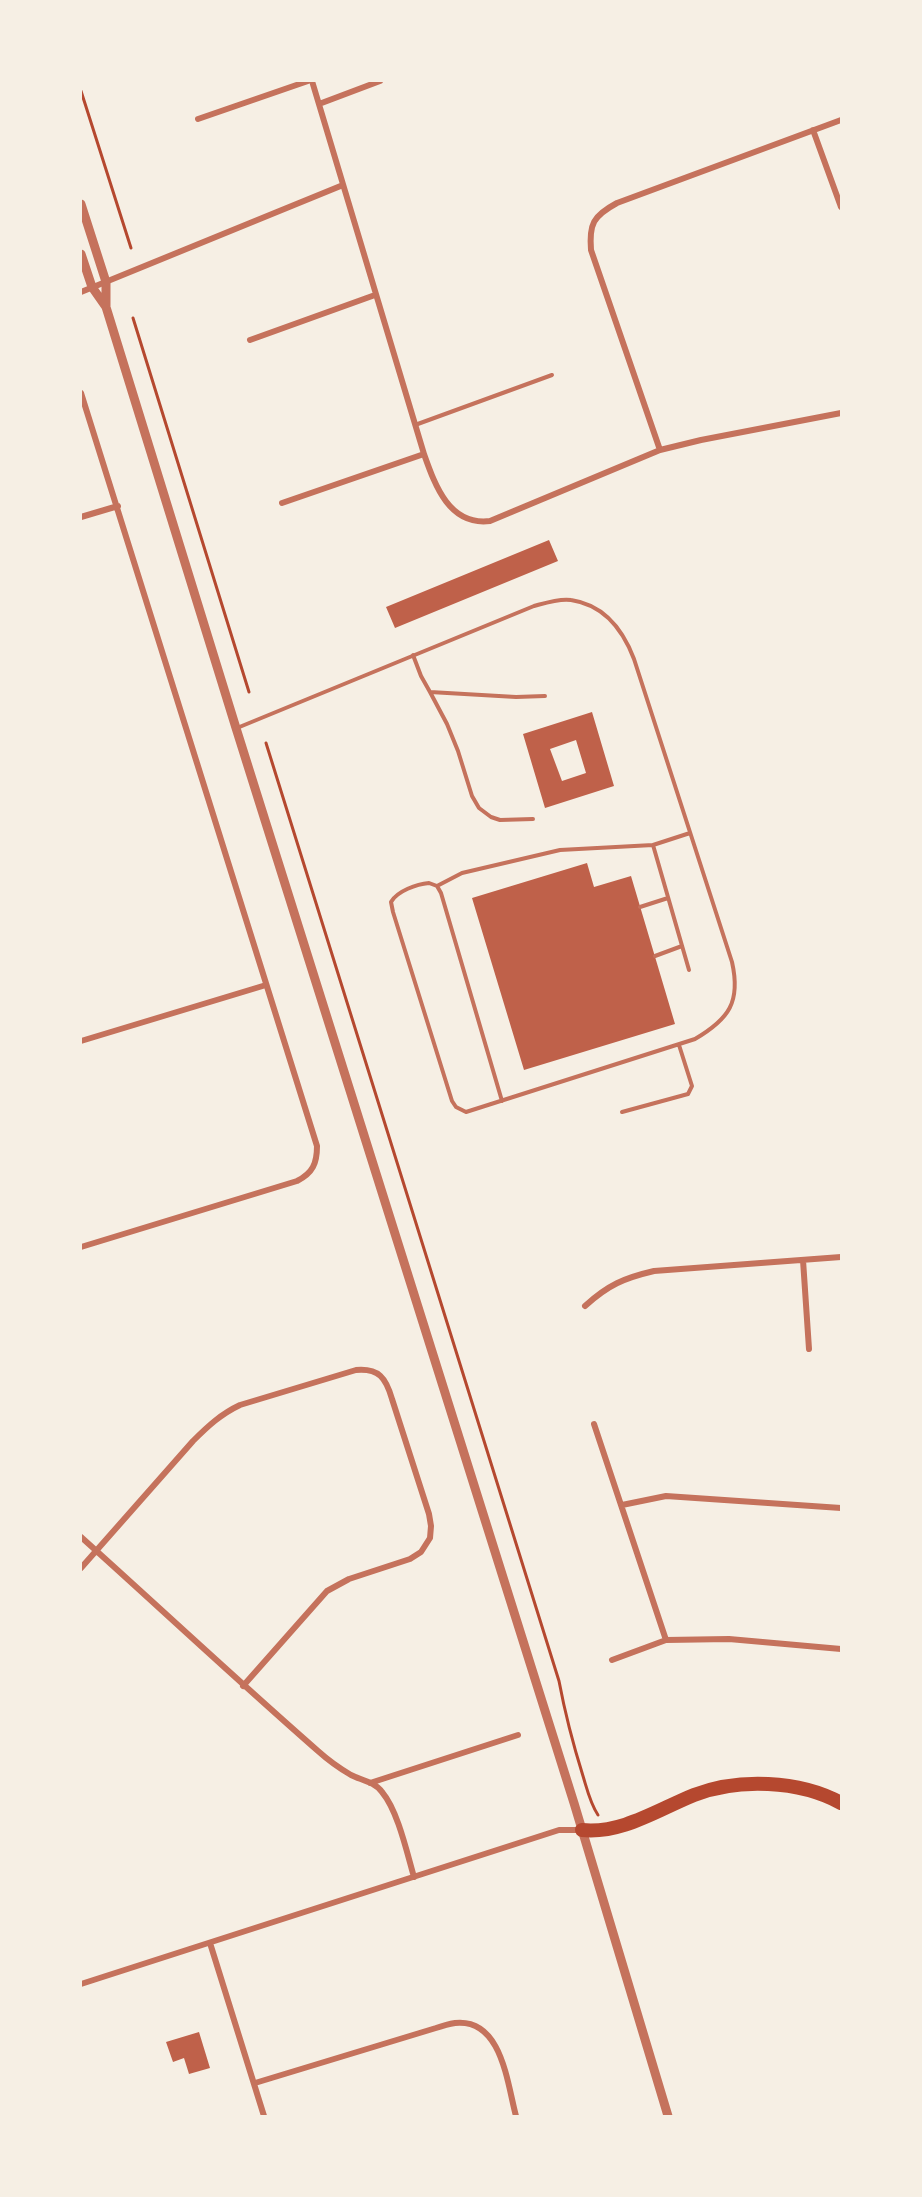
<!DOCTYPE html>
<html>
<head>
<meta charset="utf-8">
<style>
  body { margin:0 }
  #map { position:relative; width:922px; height:2197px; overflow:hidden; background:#f6efe4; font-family:Quicksand,sans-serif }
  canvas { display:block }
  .frame { position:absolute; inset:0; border:82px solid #f6efe4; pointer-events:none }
</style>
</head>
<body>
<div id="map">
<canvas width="922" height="2197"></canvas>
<div class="frame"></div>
</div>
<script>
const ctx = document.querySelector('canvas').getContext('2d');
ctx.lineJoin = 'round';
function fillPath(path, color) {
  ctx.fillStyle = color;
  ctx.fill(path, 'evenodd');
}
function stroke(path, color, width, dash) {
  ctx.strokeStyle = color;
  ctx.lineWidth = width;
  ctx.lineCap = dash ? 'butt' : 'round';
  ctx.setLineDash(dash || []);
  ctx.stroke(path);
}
fillPath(new Path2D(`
  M549,540L558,561L395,628L386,607Z
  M592,712L614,786L545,808L523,734ZM576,740L586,773L562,781L550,749Z
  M587,863L594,887L631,876L675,1024L524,1070L472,898Z
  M199,2032L210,2068L189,2074L184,2058L173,2062L166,2042Z`), '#bf614a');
stroke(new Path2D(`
  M81,91L131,248
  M133,318L249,692
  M266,743L559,1681C565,1713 573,1744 583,1776C587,1789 590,1803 598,1815`), '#b5482f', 3);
stroke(new Path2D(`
  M415,425L552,375
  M413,655L421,676L430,692L516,697L545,696
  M430,692L447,724L458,751L472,796L479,808L491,817L500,820L533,819
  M237,728L534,606C545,603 560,598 571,600C605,605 623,630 634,659L732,962C741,1002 729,1019 695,1039L466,1112L456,1107L452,1101L393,912L391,902C397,891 417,884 429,883L437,886L441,893L502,1101
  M437,886L462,873L560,850L653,845
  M640,907L668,898
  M655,956L682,946
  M689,970L653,845L690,833
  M622,1112L688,1094L692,1086L679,1045`), '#c5725c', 4);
stroke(new Path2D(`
  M312,81L424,454C435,485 449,526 490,521L660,450L701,440L841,413
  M319,104L380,81
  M198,119L308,81
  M813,130L841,207
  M81,292L343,185
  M250,340L375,295
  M81,393L317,1146C317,1163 313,1173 297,1181L81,1247
  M660,450L591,250C589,224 593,216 617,203L841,120
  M282,503L424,454
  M81,517L118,506
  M81,1041L266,985
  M803,1260L809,1349
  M585,1306C608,1285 624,1278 654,1271L841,1257
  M594,1424L666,1640
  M622,1505L666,1496L841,1508
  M81,1537C160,1608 238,1681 318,1751C328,1760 339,1768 351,1775C361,1780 375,1782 382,1792C398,1811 407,1853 414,1877
  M81,1568L193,1441C208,1426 221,1414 240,1405L356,1370C379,1368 386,1378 392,1399L429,1514L431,1526L430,1538L421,1552L410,1559L349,1579L327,1591L243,1686
  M612,1660L666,1640L729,1639L841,1649
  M370,1783L518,1735
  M210,1943L264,2116
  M81,1984L559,1830H581
  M255,2083L436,2028C442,2026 449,2024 455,2023C502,2018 507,2083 516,2116`), '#c5725c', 6);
stroke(new Path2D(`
  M81,204L106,282V307L236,728L574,1803L668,2116
  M81,254L92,287L106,307`), '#c5725c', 9);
stroke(new Path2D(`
  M582,1830C622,1834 657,1810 694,1795C738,1778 799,1780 841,1803`), '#b5482f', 14);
</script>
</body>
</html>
